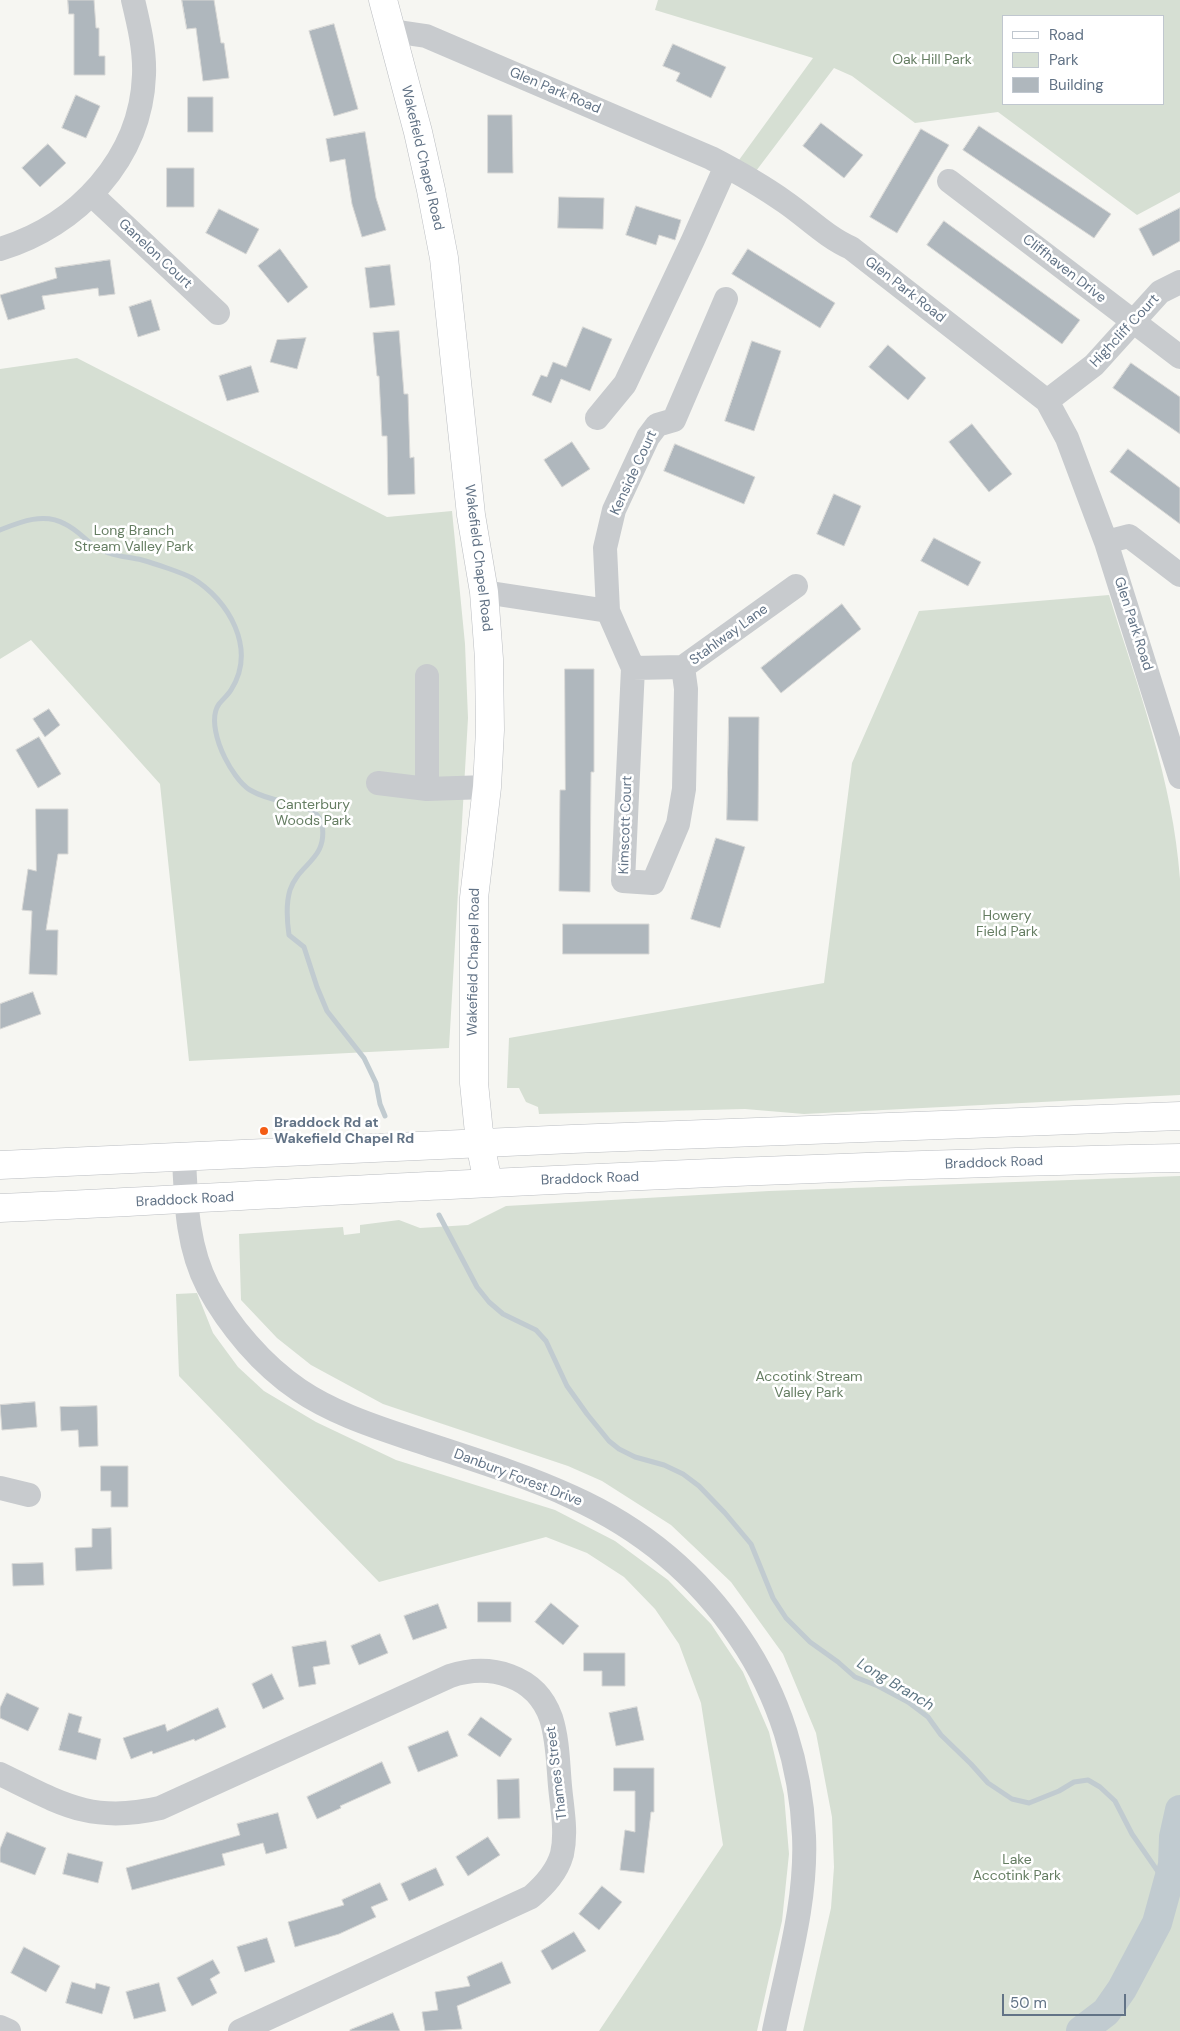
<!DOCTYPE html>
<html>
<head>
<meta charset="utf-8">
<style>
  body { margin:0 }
  #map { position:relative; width:1180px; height:2031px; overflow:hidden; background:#f6f6f2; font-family:"DM Sans",sans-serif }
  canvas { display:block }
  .legend { position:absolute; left:1002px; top:15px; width:162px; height:90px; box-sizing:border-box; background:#fff; border:1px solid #c0c7cf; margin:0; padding:6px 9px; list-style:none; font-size:15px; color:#627386 }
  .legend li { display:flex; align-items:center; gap:10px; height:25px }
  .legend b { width:25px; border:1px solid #c0c7cf }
  .scale { position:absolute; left:1002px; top:1994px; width:124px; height:22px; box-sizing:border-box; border:2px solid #627386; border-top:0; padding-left:6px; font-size:15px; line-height:18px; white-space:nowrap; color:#627386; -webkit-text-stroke:4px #fff; paint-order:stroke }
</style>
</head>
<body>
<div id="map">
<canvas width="1180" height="2031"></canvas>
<ul class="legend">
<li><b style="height:6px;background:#fff"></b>Road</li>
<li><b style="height:14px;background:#d6dfd3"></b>Park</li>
<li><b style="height:14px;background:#afb7bd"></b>Building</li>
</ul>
<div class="scale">50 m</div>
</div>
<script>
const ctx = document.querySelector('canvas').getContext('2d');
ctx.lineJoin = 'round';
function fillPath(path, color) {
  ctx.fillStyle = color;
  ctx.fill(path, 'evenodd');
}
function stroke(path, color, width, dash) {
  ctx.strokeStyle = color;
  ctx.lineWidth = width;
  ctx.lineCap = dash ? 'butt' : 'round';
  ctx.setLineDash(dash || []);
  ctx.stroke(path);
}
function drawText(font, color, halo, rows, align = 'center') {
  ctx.font = font + ' "DM Sans",sans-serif';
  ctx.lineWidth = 5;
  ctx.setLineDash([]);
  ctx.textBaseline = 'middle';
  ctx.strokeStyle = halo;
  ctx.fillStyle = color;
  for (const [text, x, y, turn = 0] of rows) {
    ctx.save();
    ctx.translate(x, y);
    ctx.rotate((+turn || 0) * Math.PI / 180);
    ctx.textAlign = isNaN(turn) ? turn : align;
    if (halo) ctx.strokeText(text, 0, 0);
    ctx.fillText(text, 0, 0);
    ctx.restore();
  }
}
fillPath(new Path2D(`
  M658,0H1180V192L1137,215L998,112L915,123L852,76L834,68L756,171L739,160L813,58L655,10ZM1004,16H1164V104H1004Z
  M77,358L387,517L452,511L465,644L468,718L449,1048L189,1061L160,784L31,640L0,659V369Z
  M1109,595C1138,688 1173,781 1180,879V1095L804,1114L745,1109L539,1114L538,1107L526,1102L519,1088H507L509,1038L824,983L852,763L919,611Z
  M1180,1176V2031H803L831,1908L834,1867L832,1817L816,1733L783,1654L731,1582L671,1525L602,1481L568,1466L383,1404L311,1365L277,1338L241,1300L239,1234L343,1227L344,1235L360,1233V1225L399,1220L420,1228L468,1225L506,1206L769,1191Z
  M197,1293L213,1333L238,1367L264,1391L316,1422L396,1460L555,1510L615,1541L668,1580L711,1624L743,1672L769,1732L784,1795L789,1854L782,1921L757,2031H599L723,1845L701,1703L679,1644L655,1609L624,1577L587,1553L546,1537L379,1582L179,1376L176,1294Z`), '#d6dfd3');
stroke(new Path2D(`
  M0,530C20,522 44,512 65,524C82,532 89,547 109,553C119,557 131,557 142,560C153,563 183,573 192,578C229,600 257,649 231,690C228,695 223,699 219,704C209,718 218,744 225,758C230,768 240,784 250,790C270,802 292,801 311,810C316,812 321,820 322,824C328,860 299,863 290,890C286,903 287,921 289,935L304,947L317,987L327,1011L364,1058L376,1083L380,1104L385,1116
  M439,1215L477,1287L489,1302L503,1314L536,1330L546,1341L567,1386L587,1414L609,1441L619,1449L635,1457L664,1465L683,1474L699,1486L725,1513L751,1544L773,1598L786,1618L810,1642L838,1662L855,1677L878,1686L908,1702L928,1717L941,1735L971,1764L988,1783L1012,1799L1029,1803L1059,1791L1074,1782L1088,1780L1100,1787L1115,1801L1132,1834L1168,1886`), '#c1cbd0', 5);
stroke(new Path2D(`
  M1081,2031L1106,2012L1122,1989L1157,1923L1173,1865L1174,1837L1180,1810`), '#c1cbd0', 30);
const building = new Path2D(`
  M68,0H94L96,28H99V56H105V75H74V14H69Z
  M182,0H214L221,43H224L229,78L203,81L196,28L187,29Z
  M334,24L358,109L334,116L309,31Z
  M673,44L726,67L711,98L676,81L680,73L663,66Z
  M76,95L100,106L86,138L62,128Z
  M188,97H213V132H188Z
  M488,115H512L513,173H488Z
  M821,123L863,155L844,178L803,146Z
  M979,126L1111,214L1094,238L963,150Z
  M921,129L949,145L897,233L870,217Z
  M365,132L376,198L386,230L362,237L352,204L345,159L330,162L326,139Z
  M48,144L66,163L40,187L22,168Z
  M167,168H194V207H167Z
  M559,197L604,198L603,229L558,228Z
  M636,206L681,220L675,240L659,235L656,245L626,235Z
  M1180,208V241L1153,256L1139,229Z
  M219,209L259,229L246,254L206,233Z
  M944,221L1080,320L1062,344L927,245Z
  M280,249L308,287L288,303L258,266Z
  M748,249L835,303L820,328L732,274Z
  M110,260L115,294L99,296L98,288L42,296L45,309L8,320L0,295L57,278L55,268Z
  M390,265L395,305L370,308L365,268Z
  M151,300L160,330L138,337L129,307Z
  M583,327L612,339L590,391L561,379L551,403L532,395L541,375L547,377L553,362L566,367Z
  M399,331L404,394H408L410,458L414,457L415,494L388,495L387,436H382L379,376H377L373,333Z
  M306,338L297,369L270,362L277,340Z
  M752,341L781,351L754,431L725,421Z
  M888,345L926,378L908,400L869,367Z
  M1131,363L1180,397V434L1113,388Z
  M251,366L259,392L227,401L219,376Z
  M972,424L1012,474L989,492L949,442Z
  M572,442L590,469L562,487L544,460Z
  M675,444L755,477L744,504L664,471Z
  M1128,449L1180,488V524L1110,472Z
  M834,494L861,506L844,546L817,534Z
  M934,538L981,562L968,586L921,561Z
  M842,604L861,629L781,693L761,668Z
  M565,669H594V772H591L590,892L559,891L560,790H565Z
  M49,709L60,725L45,737L33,719Z
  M729,717H759L758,821L727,820Z
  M39,737L61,774L38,788L16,750Z
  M36,809H68V854H58L46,930H58L57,975L29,974L32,911L22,910L28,869L36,871Z
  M716,838L745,847L720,928L691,919Z
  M563,924H649V954H563Z
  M33,992L41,1014L0,1029V1004Z
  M35,1402L37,1427L2,1430L0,1405Z
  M97,1406L98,1446L79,1447L78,1430L61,1431L60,1407Z
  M101,1466H128V1507H111V1491H101Z
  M111,1528L112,1569L76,1571L75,1548L92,1547V1529Z
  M43,1563L44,1585L13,1586L12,1564Z
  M478,1602H511V1622H478Z
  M551,1603L579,1626L563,1645L535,1622Z
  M438,1604L447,1628L413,1640L404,1616Z
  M380,1634L388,1653L359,1665L351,1646Z
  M326,1641L330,1664L313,1667L316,1684L299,1687L292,1647Z
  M584,1653H625V1686H602V1671H584Z
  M272,1674L284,1699L263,1709L252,1684Z
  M7,1693L39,1708L28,1731L0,1718V1708Z
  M637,1707L644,1740L616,1746L609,1713Z
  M218,1708L226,1727L195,1741L194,1739L153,1754L152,1751L131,1759L123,1738L165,1724L167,1731Z
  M69,1713L82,1717L78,1732L101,1739L96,1760L59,1750Z
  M481,1717L512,1739L500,1757L468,1735Z
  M448,1731L458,1756L418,1772L408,1747Z
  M382,1762L391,1783L340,1806L341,1808L317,1819L307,1797Z
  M614,1768H654V1812H651L644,1873L620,1870L625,1830L635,1832V1791H614Z
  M519,1779L520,1818L498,1819L497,1780Z
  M278,1813L287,1848L266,1854L263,1843L222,1854L225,1865L132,1890L126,1868L240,1835L237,1824Z
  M7,1832L46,1848L35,1875L0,1862V1849Z
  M488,1837L500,1855L468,1876L456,1857Z
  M68,1853L103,1862L98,1883L63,1874Z
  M436,1868L444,1885L409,1901L401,1884Z
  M380,1883L388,1900L371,1907L376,1917L339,1934L295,1947L288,1922L344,1905L342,1900Z
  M602,1886L622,1902L599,1930L579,1914Z
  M574,1932L586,1951L552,1970L541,1951Z
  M267,1938L275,1962L245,1972L237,1947Z
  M24,1947L60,1966L46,1992L11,1973Z
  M213,1960L220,1973L210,1979L217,1993L192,2006L177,1978Z
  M502,1962L511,1983L457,2006L462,2029L425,2031L422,2012L438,2010L435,1992L470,1986L467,1977Z
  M72,1982L95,1989L96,1983L110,1987L102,2014L66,2003Z
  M159,1983L166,2011L134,2019L126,1992Z
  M393,2013L400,2031H350V2030Z`);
fillPath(building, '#afb7bd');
stroke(building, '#d7d7d5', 1);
const major = new Path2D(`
  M383,0L418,132L431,190L444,258L471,515L484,592L489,659L490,730L487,787L474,898V1083L480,1143L488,1183
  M0,1165L572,1139L1180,1116
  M0,1208C150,1202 300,1192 450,1185C693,1173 937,1163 1180,1158`);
stroke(major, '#babdc1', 29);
stroke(new Path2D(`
  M392,31L426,36L711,158C736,171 761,185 785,202C807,217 826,237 851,248L1047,401L1067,438L1106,542L1180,777
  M949,181L1180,357
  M92,195L218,313
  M0,249C77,226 141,159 144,75C145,50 139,25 133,0
  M726,299L674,420L657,425L648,437L614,510L605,548L608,611L633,668L683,667L796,586
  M1047,401L1094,365L1160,292L1180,282
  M597,418L625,384L693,240L726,166
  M1106,542L1129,536L1180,575
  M484,592L608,611
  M633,668L623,881L653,883L678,824L684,789L686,689L683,667
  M427,676V789L487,787
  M378,783L427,789
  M184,1158C186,1202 187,1247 208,1287C229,1326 262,1365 299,1390C330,1411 367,1424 403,1436C459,1455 518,1472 572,1497C641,1528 698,1575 740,1638C779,1695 801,1766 804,1836C807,1902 787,1967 774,2031
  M0,1488L29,1495
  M0,1774C60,1803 90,1824 160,1808L450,1676C490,1663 536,1675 551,1718C558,1740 558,1764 560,1786C562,1808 567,1832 562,1854C557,1872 545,1885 531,1897L240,2031
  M0,2027L9,2031`), '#c8cbce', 24);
stroke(major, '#fff', 28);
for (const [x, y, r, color] of [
  [264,1131,5,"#f45d15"]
]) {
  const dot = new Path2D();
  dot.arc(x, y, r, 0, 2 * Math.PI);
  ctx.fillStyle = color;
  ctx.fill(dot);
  stroke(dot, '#fff', 2);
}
drawText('14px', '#657d62', '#fff', [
  ["Oak Hill Park",932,60],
  ["Long Branch",134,531],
  ["Stream Valley Park",134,547],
  ["Canterbury",313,805],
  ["Woods Park",313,821],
  ["Howery",1007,916],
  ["Field Park",1007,932],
  ["Accotink Stream",809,1377],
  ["Valley Park",809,1393],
  ["Lake",1017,1860],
  ["Accotink Park",1017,1876]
]);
drawText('14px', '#627386', '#fff', [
  ["Glen Park Road",555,91,23],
  ["Wakefield Chapel Road",422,158,77],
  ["Ganelon Court",155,254,43],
  ["Cliffhaven Drive",1064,269,38],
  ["Glen Park Road",905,290,38],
  ["Highcliff Court",1125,331,-47],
  ["Kenside Court",634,473,-65],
  ["Wakefield Chapel Road",478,558,83],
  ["Glen Park Road",1133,624,72],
  ["Stahlway Lane",729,635,-36],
  ["Kimscott Court",626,825,-88],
  ["Wakefield Chapel Road",474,962,-89],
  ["Braddock Road",994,1163,-2],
  ["Braddock Road",590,1179,-2],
  ["Braddock Road",185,1200,-3],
  ["Danbury Forest Drive",518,1478,21],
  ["Thames Street",557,1773,-97]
]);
drawText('bold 14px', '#627386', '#fff', [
  ["Braddock Rd at",274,1123],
  ["Wakefield Chapel Rd",274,1139]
], 'left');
drawText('italic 15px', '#5e7683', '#fff', [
  ["Long Branch",895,1685,31]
]);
</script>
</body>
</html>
